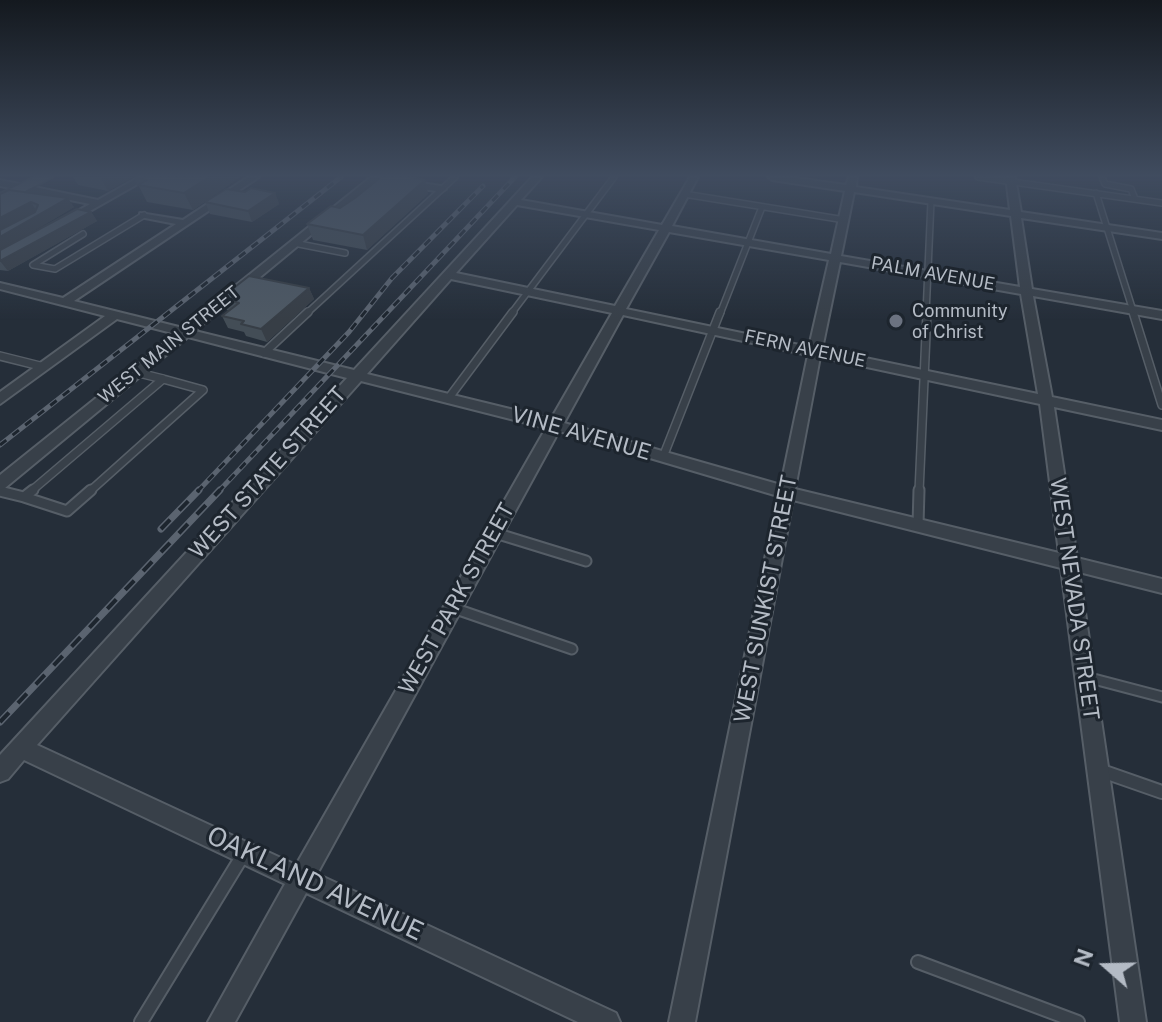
<!DOCTYPE html>
<html>
<head>
<meta charset="utf-8">
<style>
  body { margin:0 }
  #map { position:relative; width:1162px; height:1022px; overflow:hidden; background:#252e39; font-family:"Public Sans",sans-serif }
  canvas { display:block }
  .north { position:absolute; left:1066px; top:926px; width:80px; height:80px; -webkit-text-stroke:6px #1d252e; paint-order:stroke; rotate:290deg; font-size:22px; font-weight:700; line-height:32px; text-align:center; color:#b4bbc5 }
  .north::after { content:''; display:block; margin:auto; width:28px; height:36px; background:#b4bbc5; clip-path:polygon(50% 0,100% 100%,50% 72%,0 100%) }
</style>
</head>
<body>
<div id="map">
<canvas width="1162" height="1022"></canvas>
<div class="north">N</div>
</div>
<script>
const ctx = document.querySelector('canvas').getContext('2d');
ctx.lineJoin = 'round';
function stroke(path, color, width, dash) {
  ctx.strokeStyle = color;
  ctx.lineWidth = width;
  ctx.lineCap = dash ? 'butt' : 'round';
  ctx.setLineDash(dash || []);
  ctx.stroke(path);
}
function fillPath(path, color) {
  ctx.fillStyle = color;
  ctx.fill(path, 'evenodd');
}
function drawText(font, color, halo, rows, align = 'center') {
  ctx.font = font + ' "Public Sans",sans-serif';
  ctx.lineWidth = 6;
  ctx.setLineDash([]);
  ctx.textBaseline = 'middle';
  ctx.strokeStyle = halo;
  ctx.fillStyle = color;
  for (const [text, x, y, turn = 0] of rows) {
    ctx.save();
    ctx.translate(x, y);
    ctx.rotate((+turn || 0) * Math.PI / 180);
    ctx.textAlign = isNaN(turn) ? turn : align;
    if (halo) ctx.strokeText(text, 0, 0);
    ctx.fillText(text, 0, 0);
    ctx.restore();
  }
}
const serviceFar3 = new Path2D(`
  M978,177L1162,203
  M1102,177L1105,184L1131,189L1135,199
  M1096,193L1134,314
  M684,194L845,220
  M83,234L33,265L55,269L144,215
  M294,243L345,253
  M306,314L455,177
  M511,314L614,177
  M720,314L762,207
  M926,314L931,201`);
const serviceFar2 = new Path2D(`
  M1133,312L1162,405
  M264,353L308,312
  M0,356L44,367
  M135,372L163,379
  M448,399L513,312
  M663,457L720,312
  M30,492L163,379
  M89,492L203,390L163,379
  M919,492L927,312`);
const serviceFar1 = new Path2D(`
  M33,490L24,497L67,511L91,490
  M0,491L24,497
  M918,525L919,490
  M495,533L586,561
  M453,608L572,649
  M1086,677L1162,697`);
const service = new Path2D(`
  M1099,770L1162,792
  M918,962L1078,1022
  M141,1022L243,855`);
const minor = new Path2D(`
  M139,177H150L67,224L63,223V219L90,204L0,186V180L98,200Z
  M248,177H259L74,301L183,328L371,177H381L195,331L354,370L532,177H542L521,200L662,225L690,177H698L672,226L831,254L845,191L772,180L768,177H789L846,185L849,177H857L856,187L1010,210L1006,177H1015L1021,212L1162,233V239L1021,218L1032,289L1162,311V319L1033,296L1052,397L1162,420V430L1054,407L1077,558L1162,579V593L1079,572L1146,1022H1120L1061,568L793,500L695,1022H669L778,496L559,431L317,874L616,1013L620,1022H578L306,893L235,1022H208L285,884L24,760L8,779L0,782V755L347,378L188,337L5,488L0,490V475L176,334L117,319L0,404V392L105,316L0,289V283L63,298L176,224L140,217V213L183,220ZM854,192L1011,216L1020,287L841,256ZM517,205L659,230L615,306L456,273ZM669,232L829,260L809,347L626,309ZM840,262L1021,294L1038,394L822,349ZM451,279L612,313L551,419L367,374ZM623,315L808,355L781,485L564,423ZM820,357L1040,404L1059,553L795,489ZM361,381L546,428L296,865L37,745Z
  M408,181L441,186L446,189L441,192L405,186V182Z`);
const primary = new Path2D(`
  M35,177H52L0,204V194Z`);
stroke(serviceFar3, '#565e67', 8);
stroke(serviceFar2, '#565e67', 10);
stroke(serviceFar1, '#565e67', 13);
stroke(service, '#565e67', 16);
stroke(minor, '#565e67', 4);
stroke(primary, '#414952', 4);
stroke(serviceFar3, '#384049', 5);
stroke(serviceFar2, '#384049', 7);
stroke(serviceFar1, '#384049', 9);
stroke(service, '#384049', 12);
fillPath(minor, '#384049');
fillPath(primary, '#565f69');
const railFar1 = new Path2D(`
  M0,445L341,177
  M197,492L349,332L392,278L483,186
  M218,492L515,177`);
const rail = new Path2D(`
  M161,529L199,490
  M0,722L220,490`);
stroke(railFar1, '#5b6470', 5);
stroke(rail, '#5b6470', 7);
stroke(railFar1, '#1d252e', 3, [8]);
stroke(rail, '#1d252e', 4, [13]);
fillPath(new Path2D(`
  M73,177H133L108,191L78,185Z
  M134,177H240L193,210L147,202Z
  M425,180L428,194L367,250L313,240L307,224L340,208Z
  M245,192L275,193L279,204L252,222L210,214L205,202Z
  M0,194L74,207L20,239L91,212L97,221L8,271L0,270Z
  M309,288L314,299L267,342L246,336L244,332L228,328L222,316L229,311L227,310L221,298Z`), '#434d56');
fillPath(new Path2D(`
  M100,177H133L108,191Z
  M209,177H240L193,210L184,193Z
  M425,180L428,194L367,250L363,235Z
  M275,193L279,204L252,222L248,211Z
  M68,198L74,207L0,252V237Z
  M31,202L37,212L0,232V218Z
  M91,212L97,221L8,271L0,261Z
  M309,288L314,299L267,342L261,329Z`), '#373e46');
const building = new Path2D(`
  M145,177H209L184,193L138,185L147,180L141,179Z
  M381,177H409L425,180L363,235L307,224L331,206L340,208L355,198Z
  M251,188L275,193L248,211L205,202L226,189L245,192Z
  M9,190L68,198L0,237V230L35,212L38,205L31,202L0,218V194Z
  M77,209L91,212L0,261V250Z
  M249,276L309,288L261,329L241,324L244,321L222,316L239,303L221,298Z`);
fillPath(building, '#4e5964');
stroke(building, '#373e46', 2);
const sky = ctx.createLinearGradient(0, 0, 0, 320);
sky.addColorStop(0, '#14191f');
sky.addColorStop(0.55, '#404c5f');
sky.addColorStop(1, '#404c5f00');
ctx.fillStyle = sky;
ctx.fillRect(0, 0, 1162, 320);
for (const [x, y, r, color] of [
  [896,321,8,"#6b7280"]
]) {
  const dot = new Path2D();
  dot.arc(x, y, r, 0, 2 * Math.PI);
  ctx.fillStyle = color;
  ctx.fill(dot);
  stroke(dot, '#1d252e', 3);
}
drawText('18px', '#b4bbc5', '#1d252e', [
  ["PALM AVENUE",933,274,10],
  ["WEST MAIN STREET",169,345,-39],
  ["FERN AVENUE",805,349,12]
]);
drawText('18px', '#b4bbc5', '#1d252e', [
  ["Community",912,311],
  ["of Christ",912,332]
], 'left');
drawText('22px', '#b4bbc5', '#1d252e', [
  ["VINE AVENUE",581,434,16],
  ["WEST STATE STREET",268,473,-48],
  ["WEST PARK STREET",457,599,-61],
  ["WEST SUNKIST STREET",766,599,-79],
  ["WEST NEVADA STREET",1074,599,82]
]);
drawText('26px', '#b4bbc5', '#1d252e', [
  ["OAKLAND AVENUE",315,884,25]
]);
</script>
</body>
</html>
